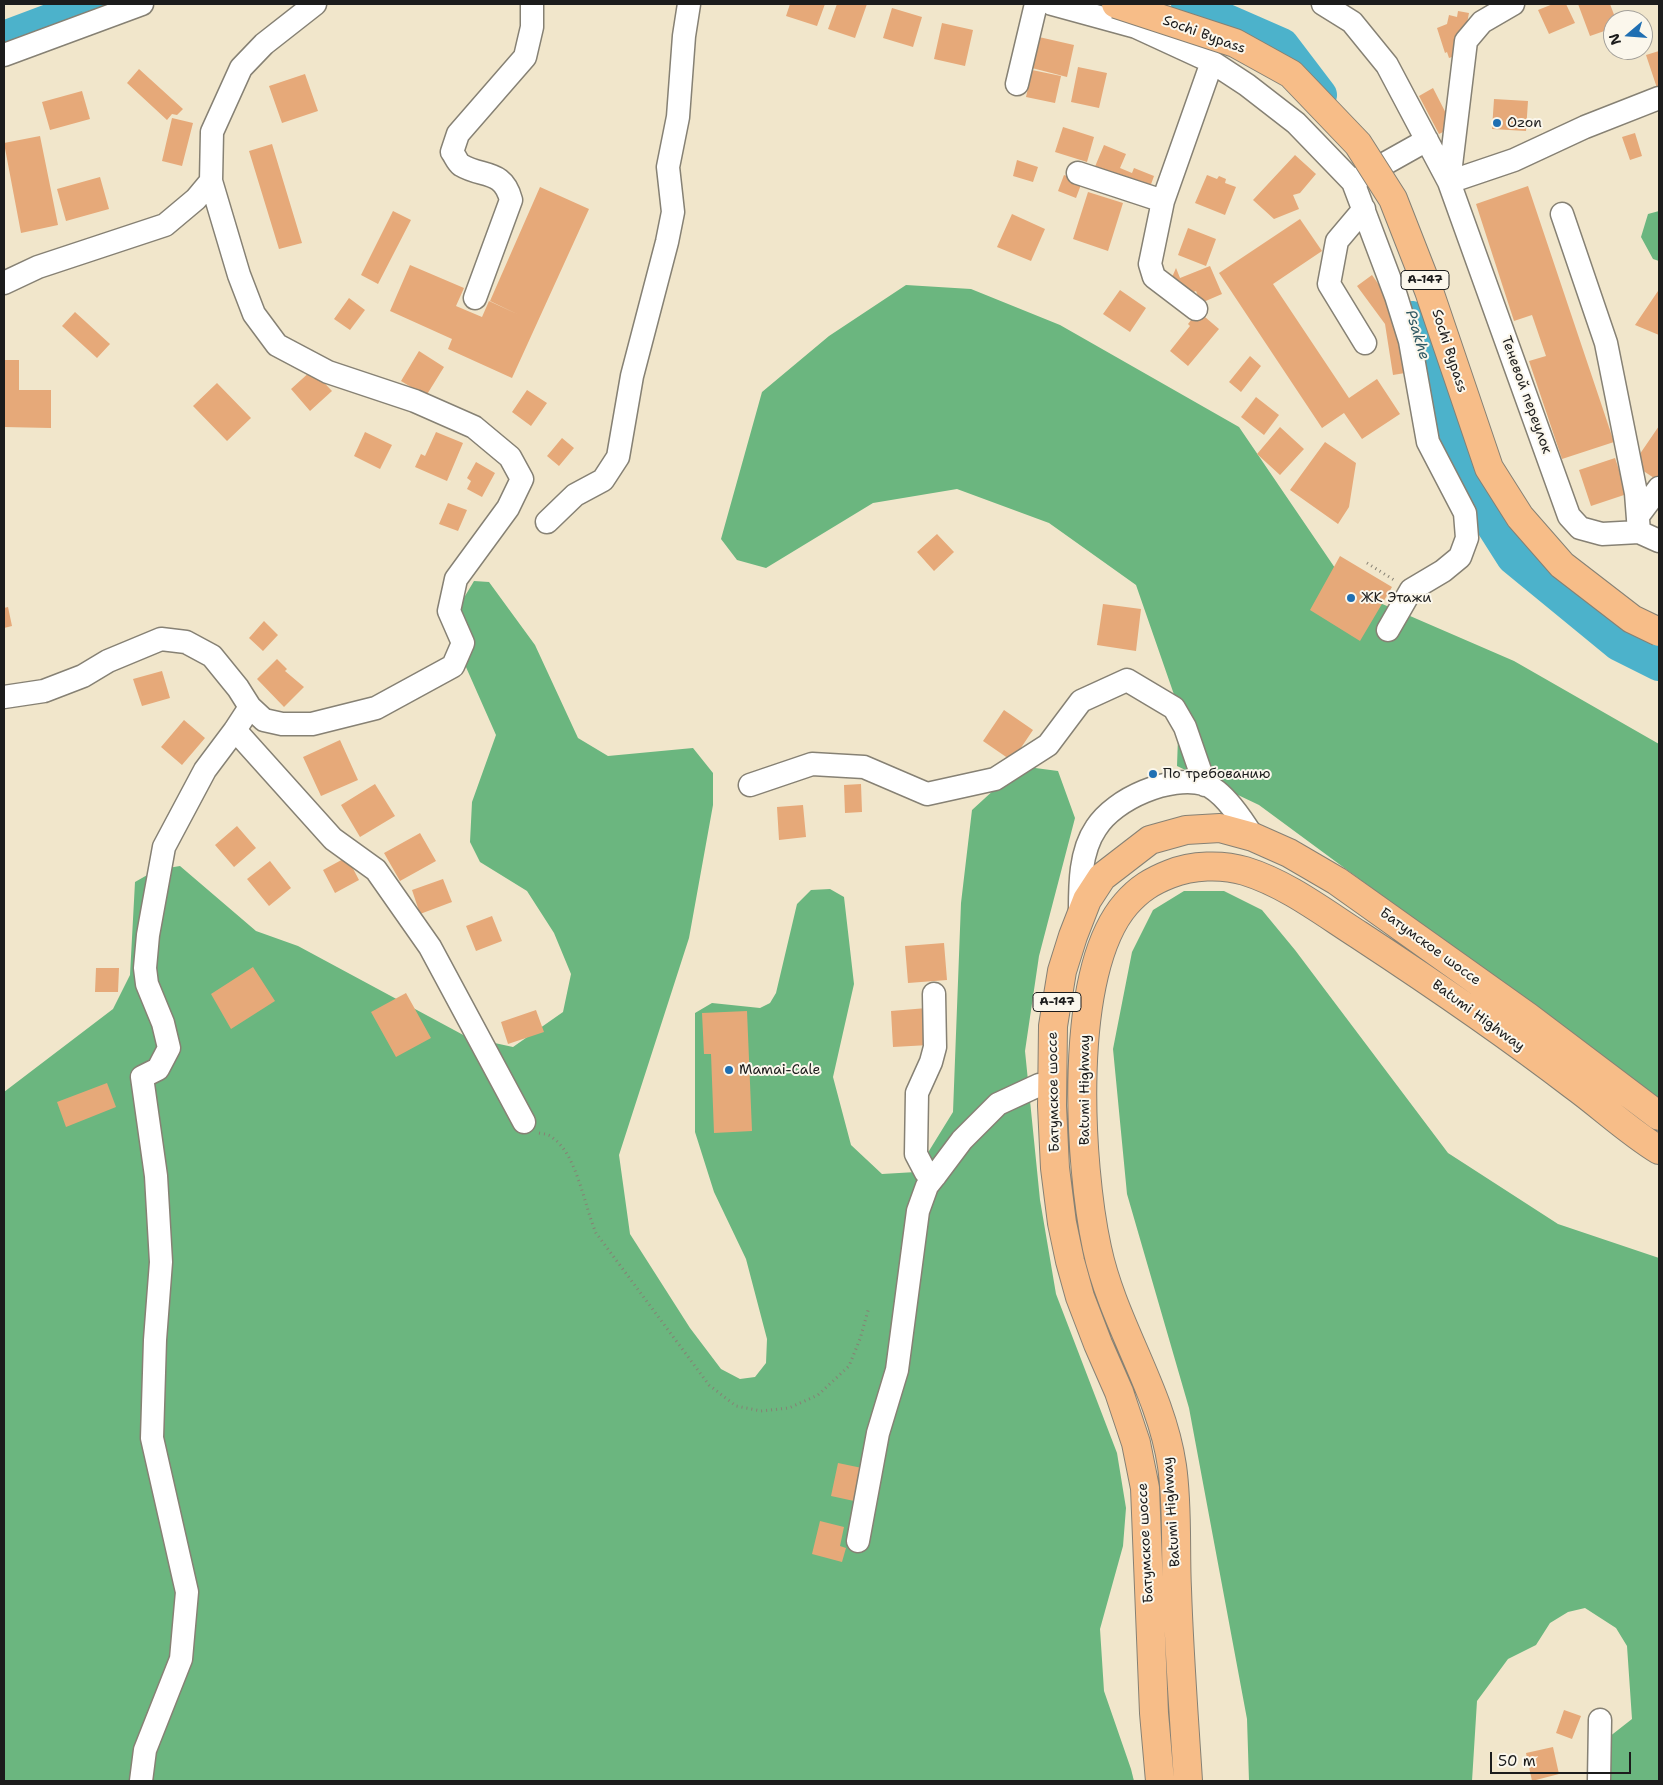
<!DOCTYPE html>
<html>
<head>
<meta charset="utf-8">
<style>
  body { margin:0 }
  #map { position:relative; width:1663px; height:1785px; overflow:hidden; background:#f1e6cb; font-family:"Shantell Sans",sans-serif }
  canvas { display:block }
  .frame { position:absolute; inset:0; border:5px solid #1c1c1c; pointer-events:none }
  .north { position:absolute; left:1603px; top:10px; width:50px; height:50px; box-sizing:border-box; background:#fbf7ec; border:1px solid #a29f99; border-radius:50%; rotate:252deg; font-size:14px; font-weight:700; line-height:20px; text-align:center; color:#1c1c1c }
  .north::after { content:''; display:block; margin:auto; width:18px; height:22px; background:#1f6fb2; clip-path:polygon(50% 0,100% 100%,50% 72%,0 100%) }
  .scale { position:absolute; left:1490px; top:1752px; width:141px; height:22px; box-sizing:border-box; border:2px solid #1c1c1c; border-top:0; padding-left:6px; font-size:15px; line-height:18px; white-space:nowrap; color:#1c1c1c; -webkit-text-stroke:4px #fbf7ec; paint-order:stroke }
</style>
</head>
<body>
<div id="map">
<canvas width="1663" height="1785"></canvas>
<div class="frame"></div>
<div class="north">N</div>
<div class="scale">50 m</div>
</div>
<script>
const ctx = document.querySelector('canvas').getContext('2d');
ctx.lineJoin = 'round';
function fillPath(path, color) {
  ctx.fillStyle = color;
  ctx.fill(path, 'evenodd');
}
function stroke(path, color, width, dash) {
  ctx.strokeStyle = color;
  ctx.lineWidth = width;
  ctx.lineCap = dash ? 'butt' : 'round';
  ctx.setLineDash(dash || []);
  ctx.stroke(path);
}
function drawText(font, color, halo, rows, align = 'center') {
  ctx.font = font + ' "Shantell Sans",sans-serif';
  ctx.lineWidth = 4;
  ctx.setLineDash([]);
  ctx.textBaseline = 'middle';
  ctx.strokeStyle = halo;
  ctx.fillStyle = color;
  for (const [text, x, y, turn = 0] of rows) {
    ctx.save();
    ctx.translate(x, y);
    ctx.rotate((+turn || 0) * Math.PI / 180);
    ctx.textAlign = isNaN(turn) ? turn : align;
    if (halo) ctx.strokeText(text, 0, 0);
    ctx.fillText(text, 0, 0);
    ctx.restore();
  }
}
fillPath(new Path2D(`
  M1659,211V261L1653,259L1641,237L1648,214Z
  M906,285L971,289L1060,325L1239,427L1350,590L1514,661L1659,744V1100L1259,805L1177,766L1179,709L1136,585L1049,523L957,489L873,503L766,568L737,560L721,539L762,392L829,336Z
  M474,581L489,582L535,645L578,738L608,756L693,748L713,773V805L689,938L619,1155L630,1234L690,1328L721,1369L740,1379L755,1377L766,1363L767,1339L746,1259L714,1192L695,1132V1013L712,1003L760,1008L770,1003L776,993L797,904L811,890L830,889L844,897L854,984L833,1077L851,1145L882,1174L916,1172L953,1112L961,903L972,810L1020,766L1058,771L1075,818L1039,956L1025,1051L1040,1200L1056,1294L1117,1453L1126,1508L1123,1546L1100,1629L1104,1691L1131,1769L1134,1781H4V1092L113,1009L130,975L135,882L156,870L180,866L256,931L298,946L467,1037L513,1047L563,1012L571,974L554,933L527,891L480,862L470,842L472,802L496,735L454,640L459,606Z
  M1184,891H1224L1262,910L1295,950L1448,1153L1558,1224L1659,1258V1781H1607L1609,1737L1632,1719L1627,1646L1616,1628L1585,1608L1568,1612L1550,1623L1536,1645L1508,1659L1477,1701L1472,1781H1249L1247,1719L1189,1408L1127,1194L1113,1049L1132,952L1153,910Z`), '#6bb67f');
stroke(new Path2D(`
  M1188,4L1282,45L1320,95
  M4,38L94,4
  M1412,318L1440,410L1480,505L1513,557L1619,644L1659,664`), '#4cb2cb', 34);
fillPath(new Path2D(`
  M790,4H825L817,26L786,16Z
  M837,4H867L855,38L828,29Z
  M1553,4H1566L1575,23L1549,34L1538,10Z
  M1578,4H1610L1616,20H1613V28L1590,36Z
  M892,8L922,17L913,47L883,38Z
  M1458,11L1469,13L1461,54L1449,58L1447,52L1445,53L1437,28L1447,24L1449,15L1457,17Z
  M942,23L973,30L965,66L934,59Z
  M1039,37L1074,45L1067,77L1032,68Z
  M1659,51V88H1657L1646,55Z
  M1078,67L1107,73L1099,108L1071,102Z
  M139,69L183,109L177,115L172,114L167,120L127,83Z
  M1032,70L1061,76L1055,103L1026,97Z
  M305,74L318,111L282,123L269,86Z
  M1433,88L1453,127L1439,134L1419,96Z
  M82,91L90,119L50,130L42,102Z
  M1494,99L1528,101L1526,131L1492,129Z
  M172,118L193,123L182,166L162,161Z
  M1063,127L1094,137L1087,162L1055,152Z
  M1635,133L1642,156L1630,160L1622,137Z
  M40,136L58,225L21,233L4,143Z
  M272,144L302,243L279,249L249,151Z
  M1104,145L1126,154L1120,168L1132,173L1134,168L1154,176L1149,190L1094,169Z
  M1295,155L1316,174L1300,193L1293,195L1299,209L1274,219L1253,200Z
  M1017,160L1038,167L1033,182L1013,176Z
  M1064,175L1082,182L1076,198L1058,191Z
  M1207,175L1217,179L1219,176L1226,179L1225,183L1236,187L1225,215L1195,203Z
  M100,177L109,209L66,221L57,189Z
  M1528,186L1614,442L1562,459L1529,361L1546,356L1532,315L1514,321L1476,204Z
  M540,187L589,209L512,378L448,349L452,339L390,311L410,265L464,288L456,306L482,317L489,301L517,314L490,301Z
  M1088,192L1123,203L1108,251L1073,239Z
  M393,211L411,220L378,284L361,275Z
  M1012,214L1045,229L1031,261L997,247Z
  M1300,219L1322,251L1273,284L1349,398L1377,379L1400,414L1362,439L1344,413L1322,428L1219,273Z
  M1188,228L1216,239L1206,266L1178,255Z
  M1210,266L1222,294L1201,303L1196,291L1184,296L1170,282L1176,268L1180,278Z
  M1372,275L1399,313L1411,372L1393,375L1385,324L1357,286Z
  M1120,290L1146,308L1130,332L1103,314Z
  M1658,291L1659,292V335L1635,325Z
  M349,298L365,310L350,330L334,319Z
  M1198,311L1219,329L1188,366L1170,351L1190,326L1188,324Z
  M75,312L110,344L97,358L62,326Z
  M419,351L444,367L426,396L401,381Z
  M1250,356L1261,366L1241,392L1229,382Z
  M4,360H19V390H51V428L4,427Z
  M312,370L332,391L310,411L291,389Z
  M217,383L251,418L227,441L193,406Z
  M527,390L547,403L531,426L512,412Z
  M1256,397L1279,415L1264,435L1241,417Z
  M1659,426V477L1657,480L1633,464Z
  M1280,427L1304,449L1280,475L1257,454Z
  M365,432L392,445L380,469L354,456Z
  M436,432L463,443L447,481L415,467L421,454L425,456Z
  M562,438L574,448L559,466L547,456Z
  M1325,442L1356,463L1349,507L1338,524L1290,490Z
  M1615,458L1627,494L1591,506L1579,470Z
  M476,462L495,473L482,497L467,489L471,481L467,478Z
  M448,503L467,510L458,531L439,524Z
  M937,534L954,552L934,571L917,552Z
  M1340,556L1392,587L1360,641L1310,610Z
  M1103,604L1141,609L1136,651L1097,645Z
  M8,607L12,626L4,628V608Z
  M264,621L278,635L263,651L249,638Z
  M277,659L287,669L285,671L304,687L284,707L257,679Z
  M162,671L170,698L142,706L133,679Z
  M1004,710L1033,730L1012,761L983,741Z
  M184,720L205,738L182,765L161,747Z
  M340,740L358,780L321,796L303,757Z
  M375,784L395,816L360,837L341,805Z
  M861,784L862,812L845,813L844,785Z
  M803,805L806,837L779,840L777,807Z
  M237,826L256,848L234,867L215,845Z
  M420,833L436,861L400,881L384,853Z
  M347,857L359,880L335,893L323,870Z
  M270,861L291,888L269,906L247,879Z
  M443,879L452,902L420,914L412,890Z
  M492,916L502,941L476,951L466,926Z
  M944,943L947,980L908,983L905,946Z
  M253,967L275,1001L231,1029L211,994Z
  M96,968H119L118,992H95Z
  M406,993L431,1038L396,1057L371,1012Z
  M927,1008L929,1045L893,1047L891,1011Z
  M536,1010L544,1032L508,1044L501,1022Z
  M747,1011L752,1131L714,1133L711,1054H704L702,1013Z
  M107,1083L116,1107L66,1127L57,1102Z
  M838,1463L862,1468L854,1501L831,1496Z
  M820,1521L844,1527L840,1546L846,1548L842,1562L812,1554Z
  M1564,1710L1581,1716L1572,1739L1556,1733Z
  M1553,1747L1559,1774L1532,1781L1526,1753Z`), '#e6a979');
const minor = new Path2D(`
  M1052,4L1136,27L1212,62L1247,85L1296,123L1353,182L1396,296L1410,341L1428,442L1465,513L1467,538L1460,557L1443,571L1411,590L1388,630
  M1323,4L1352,22L1387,65L1449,182L1569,516L1580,528L1602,534L1639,532L1659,541
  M4,55L142,4
  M1017,84L1036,4
  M1078,173L1163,201
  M1361,177L1427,140
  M1449,182L1514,160L1585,127L1659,98
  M1449,182L1466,41L1482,22L1513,4
  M1364,209L1337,241L1329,284L1365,343
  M1562,214L1606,343L1636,493L1639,532
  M4,283L38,267L165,225L196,199L211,181
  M475,298L511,200C503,169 483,178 461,165C457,162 455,156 452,152L458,134L525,57L532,27V4
  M1196,309L1154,277L1150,264L1163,201L1212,62
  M1638,516L1659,488
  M547,522L575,495L603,480L618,457L632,376L667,242L673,212L668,167L678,117L684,36L689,4
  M4,697L44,691L83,676L108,661L161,639L186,642L212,656L238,688L250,707L264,720L282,724H312L376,708L453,666L463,643L449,611L456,579L508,508L522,479L510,457L474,427L415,401L328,372L277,345L254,314L239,275L211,181L212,132L241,68L264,44L315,4
  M235,730L333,839L376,870L430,947L524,1122
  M750,785L812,764L864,767L927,794L995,779L1048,745L1081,701L1127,680L1174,708L1185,727L1205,785
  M1080,917C1080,888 1079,853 1096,828C1115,798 1170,775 1204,784C1223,790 1243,821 1253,837
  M934,994L935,1047L931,1062L917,1093L916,1154L926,1173L935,1176
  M858,1541L878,1433L897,1370L918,1211L927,1186L935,1176L962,1140L998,1104L1039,1085H1052
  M141,1781L145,1750L181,1659L187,1592L152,1438L155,1340L161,1262L156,1176L142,1077L158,1069L169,1048L163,1023L147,984L145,968L148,935L164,847L205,770L235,730L250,707
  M1599,1781L1600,1720`);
const highway = new Path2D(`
  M1160,1781L1154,1713L1145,1488L1136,1443L1119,1392L1098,1344L1080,1297L1070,1261L1062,1223L1055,1168L1052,1106L1053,1026L1062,971L1073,936L1087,900L1102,877L1150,840L1186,830L1220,828L1253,837L1289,853L1337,881L1528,1017L1659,1116
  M1188,1781C1184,1717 1179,1653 1177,1589C1175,1549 1178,1507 1172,1466C1161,1390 1113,1324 1097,1248C1079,1165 1067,972 1126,904C1139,889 1152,881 1170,874C1192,865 1222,864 1245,871C1287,884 1323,912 1359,935C1432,983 1504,1032 1573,1085C1602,1106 1628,1131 1659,1150`);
stroke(minor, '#868174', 25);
stroke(highway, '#868174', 30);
stroke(new Path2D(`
  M1367,563L1394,580
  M539,1133C544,1134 549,1134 553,1138C577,1155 584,1205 596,1233L709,1385L736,1406L761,1411L789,1408L818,1395L849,1366L860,1339L869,1307`), '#868174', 3, [1, 4]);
stroke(minor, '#fff', 22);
stroke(highway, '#f7bd88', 28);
const highwayBridge = new Path2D(`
  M1116,4L1235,43L1291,74L1358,144L1393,199L1429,291L1489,468L1520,517L1562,565L1632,619L1659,632`);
stroke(highwayBridge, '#868174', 30, []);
stroke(highwayBridge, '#f7bd88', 28);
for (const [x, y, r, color] of [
  [1497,123,5,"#1f6fb2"],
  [1351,598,5,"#1f6fb2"],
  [1153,774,5,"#1f6fb2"],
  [729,1070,5,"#1f6fb2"]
]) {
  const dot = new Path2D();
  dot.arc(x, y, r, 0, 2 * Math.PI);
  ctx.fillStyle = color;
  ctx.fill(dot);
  stroke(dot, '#fbf7ec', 2);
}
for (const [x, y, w] of [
  [1425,280,48],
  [1057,1002,48]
]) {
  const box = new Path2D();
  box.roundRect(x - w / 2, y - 9.5, w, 19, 4);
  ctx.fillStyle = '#fbf7ec';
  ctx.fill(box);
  stroke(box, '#1c1c1c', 1);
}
drawText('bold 12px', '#1c1c1c', null, [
  ["А-147",1425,280],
  ["А-147",1057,1002]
]);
drawText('14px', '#1c1c1c', '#fbf7ec', [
  ["Sochi Bypass",1204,35,20],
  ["Sochi Bypass",1449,351,72],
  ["Теневой переулок",1526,395,70],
  ["Батумское шоссе",1430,947,36],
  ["Batumi Highway",1478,1016,36],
  ["Batumi Highway",1085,1090,-90],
  ["Батумское шоссе",1054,1092,-91],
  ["Batumi Highway",1172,1512,-94],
  ["Батумское шоссе",1146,1543,-93]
]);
drawText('14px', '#1c1c1c', '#fbf7ec', [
  ["Ozon",1507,123],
  ["ЖК Этажи",1361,598],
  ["По требованию",1163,774],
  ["Mamai-Cale",739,1070]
], 'left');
drawText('italic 15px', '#2f5862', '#fbf7ec', [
  ["Psakhe",1417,335,73]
]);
</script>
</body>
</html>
